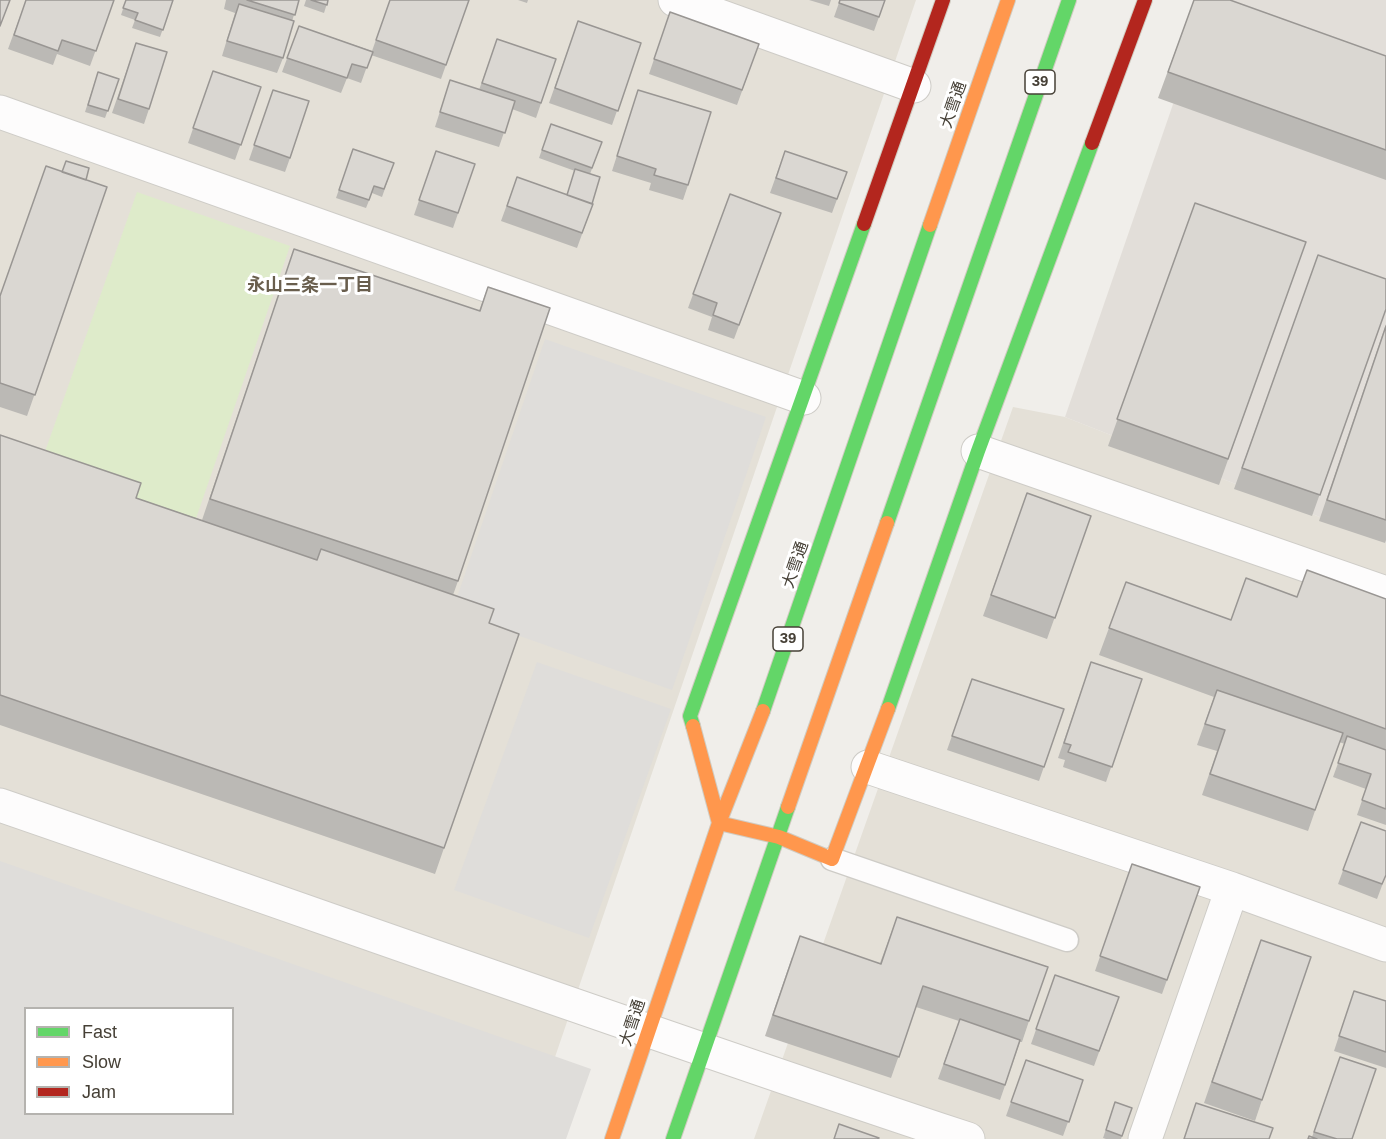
<!DOCTYPE html>
<html>
<head>
<meta charset="utf-8">
<style>
  body { margin:0 }
  #map { position:relative; width:1386px; height:1139px; overflow:hidden; background:#f0eeea; font-family:Helvetica,sans-serif }
  canvas { display:block }
  .legend { position:absolute; left:24px; top:1007px; width:210px; height:108px; box-sizing:border-box; background:#fff; border:2px solid #b5b3af; margin:0; padding:8px 10px; list-style:none; font-size:18px; color:#464036 }
  .legend li { display:flex; align-items:center; gap:12px; height:30px }
  .legend b { width:30px; border:2px solid #b5b3af }
</style>
</head>
<body>
<div id="map">
<canvas width="1386" height="1139"></canvas>
<ul class="legend">
<li><b style="height:8px;background:#63d668"></b>Fast</li>
<li><b style="height:8px;background:#ff974d"></b>Slow</li>
<li><b style="height:8px;background:#b3261e"></b>Jam</li>
</ul>
</div>
<script>
const ctx = document.querySelector('canvas').getContext('2d');
ctx.lineJoin = 'round';
function fillPath(path, color) {
  ctx.fillStyle = color;
  ctx.fill(path, 'evenodd');
}
function stroke(path, color, width, dash) {
  ctx.strokeStyle = color;
  ctx.lineWidth = width;
  ctx.lineCap = dash ? 'butt' : 'round';
  ctx.setLineDash(dash || []);
  ctx.stroke(path);
}
function drawText(font, color, halo, rows, align = 'center') {
  ctx.font = font + ' Helvetica,"Noto Sans JP",sans-serif';
  ctx.lineWidth = 6;
  ctx.setLineDash([]);
  ctx.textBaseline = 'middle';
  ctx.strokeStyle = halo;
  ctx.fillStyle = color;
  for (const [text, x, y, turn = 0] of rows) {
    ctx.save();
    ctx.translate(x, y);
    ctx.rotate((+turn || 0) * Math.PI / 180);
    ctx.textAlign = isNaN(turn) ? turn : align;
    if (halo) ctx.strokeText(text, 0, 0);
    ctx.fillText(text, 0, 0);
    ctx.restore();
  }
}
fillPath(new Path2D(`
  M0,0H916L527,1139H0ZM26,1008H232V1114H26Z
  M1013,407L1065,417L1386,543V1139H754Z`), '#e4e0d7');
fillPath(new Path2D(`
  M1209,0H1386V543L1065,417Z`), '#e2ded9');
fillPath(new Path2D(`
  M137,192L290,246L192,530L36,477Z`), '#deebca');
fillPath(new Path2D(`
  M545,339L766,417L672,690L452,612Z
  M537,662L671,709L589,938L454,890Z
  M0,861L591,1069L566,1139H0ZM26,1008H232V1114H26Z`), '#dfddda');
const lane = new Path2D(`
  M832,859L1067,940`);
const street = new Path2D(`
  M675,0L914,86
  M0,112L804,398
  M978,451L1386,593
  M868,767L1232,889L1386,945
  M0,805C322,916 644,1032 968,1139
  M1145,1139L1232,889`);
const fast = new Path2D(`
  M887,523L1069,0
  M888,709L978,451L1092,143
  M763,711L930,225
  M693,726L690,716L864,224
  M673,1139L788,807`);
const slow = new Path2D(`
  M930,225L1008,0
  M693,726L719,823L779,837L832,859L888,709
  M788,807L887,523
  M612,1139L719,823L763,711`);
const jam = new Path2D(`
  M1092,143L1145,0
  M864,224L943,0`);
stroke(lane, '#ceccc7', 25);
stroke(street, '#ceccc7', 35);
stroke(fast, '#d0cbc1', 16);
stroke(slow, '#d0cbc1', 16);
stroke(jam, '#d0cbc1', 16);
stroke(lane, '#fdfcfc', 22);
stroke(street, '#fdfcfc', 33);
stroke(fast, '#63d668', 14);
stroke(slow, '#ff974d', 14);
stroke(jam, '#b3261e', 14);
fillPath(new Path2D(`
  M26,0H114L90,66L57,54L53,65L8,49Z
  M126,0H173L160,37L132,28L135,20L121,15Z
  M226,0H299L292,21L283,58L277,73L222,56L235,13L224,9Z
  M306,0H328L324,13L304,6Z
  M390,0H469L441,79L371,55L361,83L347,78L341,93L282,72L299,26L372,51Z
  M518,0H528L527,3Z
  M809,0H831L829,6Z
  M840,0H885L874,31L834,17Z
  M1194,0L1386,56V180L1158,98Z
  M670,12L759,44L737,105L649,74Z
  M578,21L641,43L612,125L549,103Z
  M497,39L556,59L536,118L512,109L499,147L435,127L450,80L479,90Z
  M136,43L149,109L144,124L112,113Z
  M213,71L261,87L235,160L188,143Z
  M98,72L119,79L105,118L85,112Z
  M273,90L290,158L285,172L249,160Z
  M638,90L688,185L683,200L649,190L651,183L612,171Z
  M551,124L602,142L590,174L592,204H593L577,248L501,221L517,177L567,195L575,171L539,158Z
  M353,149L394,163L382,197L372,193L366,208L336,198Z
  M436,151L475,164L453,228L414,215Z
  M785,151L847,172L832,213L770,193Z
  M62,172L107,187L27,416L0,407V296Z
  M730,194L781,213L734,339L708,330L712,317L688,308Z
  M1195,203L1306,242L1219,485L1108,446Z
  M294,249L479,311L488,287L458,581L453,595L489,623L444,848L435,874L0,725V435L136,498L202,520Z
  M1318,255L1386,309L1312,516L1234,489Z
  M1386,324V540L1385,543L1319,521Z
  M1027,493L1091,516L1047,639L983,616Z
  M1126,582L1231,620L1297,597L1386,599V825L1357,815L1366,789L1333,777L1345,744L1339,742L1308,831L1202,795L1217,751L1197,745L1214,697L1099,655Z
  M1091,662L1142,679L1106,782L1063,767L1065,760L1058,758Z
  M972,679L1064,709L1039,781L947,750Z
  M1361,822L1386,875L1377,899L1338,884Z
  M1132,864L1200,887L1162,994L1095,971Z
  M897,917L1029,1021L1022,1042H1020L1000,1100L938,1079L959,1021L916,1007L891,1078L765,1036L792,957L880,963Z
  M1253,961L1262,1100L1255,1121L1204,1103Z
  M1055,975L1119,997L1094,1066L1031,1044Z
  M1354,991L1386,1001V1068L1334,1051Z
  M1340,1057L1352,1139H1308L1312,1137Z
  M1026,1060L1083,1080L1063,1136L1006,1116Z
  M1115,1102L1132,1108L1121,1139H1106L1103,1138Z`), '#bbb9b5');
const building = new Path2D(`
  M0,0H10L0,26Z
  M26,0H114L96,51L62,40L58,51L14,35Z
  M126,0H173L163,30L135,20L138,13L123,8Z
  M247,0H299L295,15Z
  M311,0H328L327,5Z
  M390,0H469L446,65L376,40Z
  M840,0H885L879,17L839,3Z
  M1194,0H1230L1386,56V150L1168,72Z
  M239,4L294,21L283,58L227,41Z
  M670,12L759,44L742,90L654,59Z
  M578,21L641,43L618,111L555,88Z
  M299,26L373,52L367,68L352,64L347,78L287,58Z
  M497,39L556,59L541,103L482,83Z
  M136,43L167,52L149,109L118,99Z
  M213,71L261,87L241,145L193,128Z
  M98,72L119,79L108,111L88,105Z
  M450,80L515,101L505,133L440,112Z
  M273,90L309,101L290,158L254,145Z
  M638,90L711,112L688,185L654,175L656,169L617,156Z
  M551,124L602,142L592,168L542,150Z
  M353,149L394,163L384,189L374,186L369,200L339,190Z
  M436,151L475,164L458,213L419,200Z
  M785,151L847,172L837,199L776,178Z
  M66,161L89,168L86,180L62,172Z
  M46,166L107,187L35,395L0,383V296Z
  M575,169L600,177L592,204L567,195Z
  M517,177L593,204L582,233L507,206Z
  M730,194L781,213L739,325L713,315L717,303L693,294Z
  M1195,203L1306,242L1228,459L1117,419Z
  M294,249L480,311L488,287L550,308L458,581L210,499Z
  M1318,255L1386,279V309L1320,495L1242,468Z
  M1386,326V520L1327,500Z
  M0,435L141,483L136,498L317,560L321,549L494,609L489,623L519,634L444,848L0,695Z
  M1027,493L1091,516L1055,618L991,595Z
  M1307,570L1386,599V729L1109,628L1126,582L1231,620L1246,578L1297,597Z
  M1091,662L1142,679L1112,767L1068,752L1071,745L1064,743Z
  M972,679L1064,709L1044,767L952,736Z
  M1217,690L1343,733L1315,810L1210,774L1225,730L1205,724Z
  M1347,736L1386,750V809L1362,800L1371,774L1338,763Z
  M1361,822L1386,831V875L1382,884L1343,870Z
  M1132,864L1200,887L1167,980L1100,956Z
  M897,917L1048,967L1029,1021L923,986L899,1057L773,1015L800,936L881,964Z
  M1261,940L1311,957L1262,1100L1212,1082Z
  M1055,975L1119,997L1099,1051L1036,1029Z
  M1354,991L1386,1001V1052L1339,1036Z
  M960,1019L1020,1040L1005,1085L944,1064Z
  M1340,1057L1376,1069L1352,1139H1337L1314,1132Z
  M1026,1060L1083,1080L1069,1122L1011,1102Z
  M1115,1102L1132,1108L1122,1136L1106,1130Z
  M1196,1103L1273,1128L1269,1139H1184Z
  M839,1124L879,1138L878,1139H834Z
  M1309,1136L1317,1139H1308Z`);
fillPath(building, '#dad7d2');
stroke(building, '#999693', 1.5);
for (const [x, y, w] of [
  [1040,82,30],
  [788,639,30]
]) {
  const box = new Path2D();
  box.roundRect(x - w / 2, y - 12, w, 24, 4.5);
  ctx.fillStyle = '#fff';
  ctx.fill(box);
  stroke(box, '#464036', 1.5);
}
drawText('bold 15px', '#464036', null, [
  ["39",1040,82],
  ["39",788,639]
]);
drawText('16px', '#464036', '#fff', [
  ["大雪通",954,105,-71],
  ["大雪通",796,565,-71],
  ["大雪通",633,1023,-72]
]);
drawText('bold 18px', '#695e4d', '#fff', [
  ["永山三条一丁目",310,286]
]);
</script>
</body>
</html>
